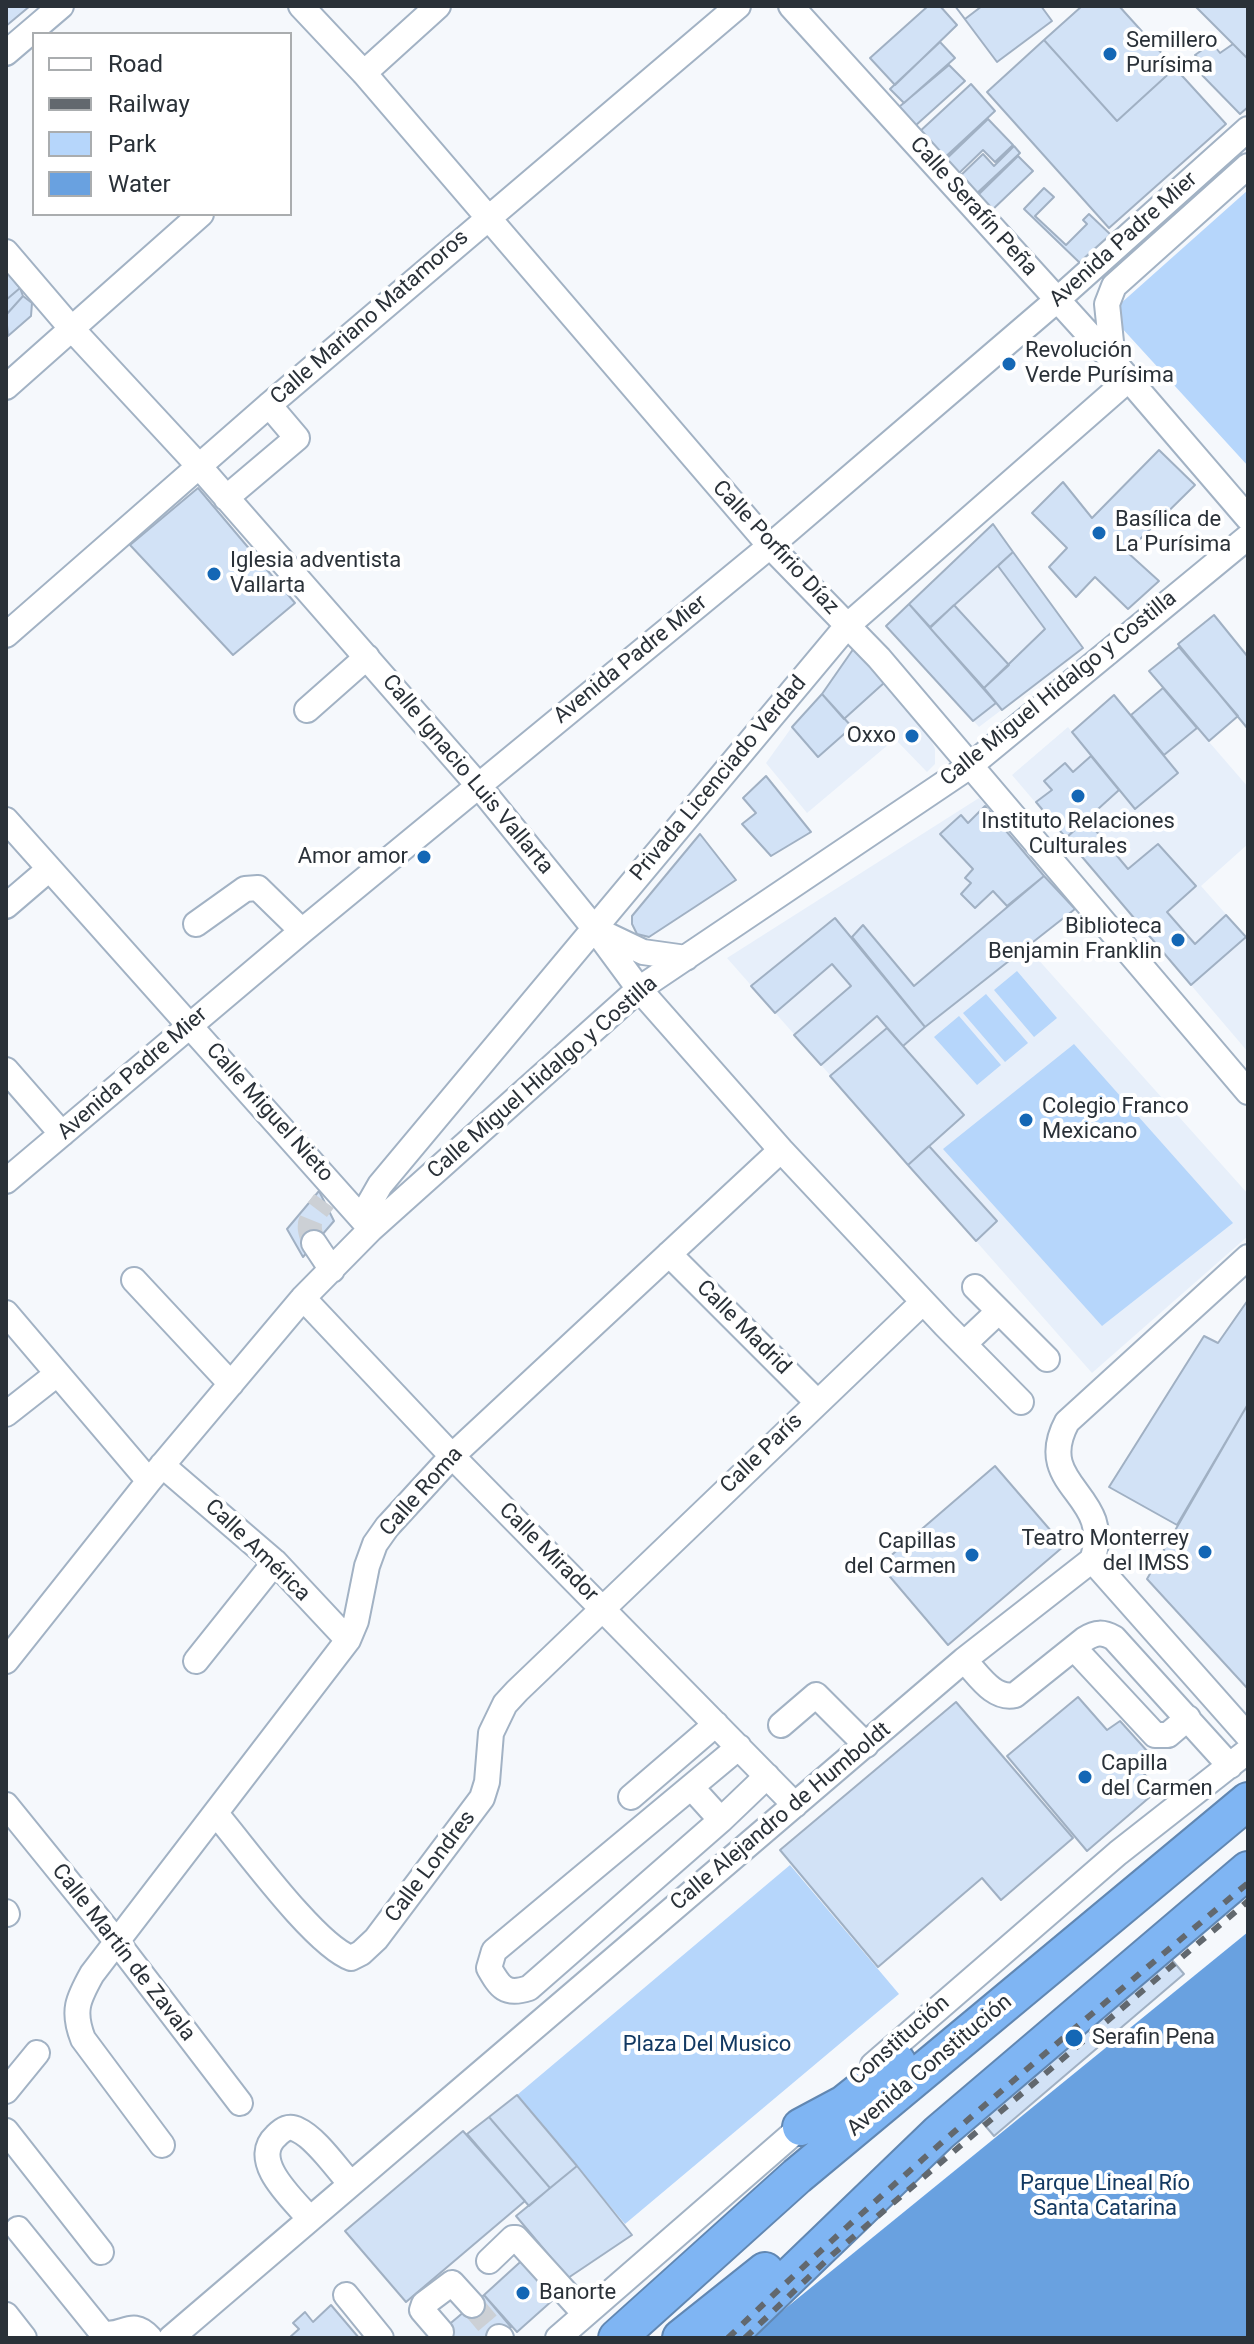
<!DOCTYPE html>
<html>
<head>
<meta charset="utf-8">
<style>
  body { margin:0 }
  #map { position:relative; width:1254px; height:2344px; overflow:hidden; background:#f5f8fc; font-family:Roboto,sans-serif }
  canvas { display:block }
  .frame { position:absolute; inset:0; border:8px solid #2a3138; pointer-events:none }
  .legend { position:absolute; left:32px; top:32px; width:260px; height:184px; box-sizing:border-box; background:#fff; border:2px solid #aaadaf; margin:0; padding:10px 14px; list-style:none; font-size:24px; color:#2a3138 }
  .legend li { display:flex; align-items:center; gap:16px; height:40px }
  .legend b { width:40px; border:2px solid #aaadaf }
</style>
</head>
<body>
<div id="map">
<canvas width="1254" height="2344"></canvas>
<div class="frame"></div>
<ul class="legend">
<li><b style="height:10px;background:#fff"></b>Road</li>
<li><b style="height:10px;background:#62686e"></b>Railway</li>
<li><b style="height:22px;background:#b6d6fb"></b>Park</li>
<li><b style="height:22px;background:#69a1e0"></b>Water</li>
</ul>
</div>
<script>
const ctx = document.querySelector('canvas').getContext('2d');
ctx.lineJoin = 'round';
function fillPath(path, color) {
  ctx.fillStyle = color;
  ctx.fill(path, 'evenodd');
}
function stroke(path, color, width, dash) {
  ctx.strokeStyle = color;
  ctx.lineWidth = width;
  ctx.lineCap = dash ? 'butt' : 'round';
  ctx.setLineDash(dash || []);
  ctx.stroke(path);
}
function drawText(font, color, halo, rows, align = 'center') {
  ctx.font = font + ' Roboto,sans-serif';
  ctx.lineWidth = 8;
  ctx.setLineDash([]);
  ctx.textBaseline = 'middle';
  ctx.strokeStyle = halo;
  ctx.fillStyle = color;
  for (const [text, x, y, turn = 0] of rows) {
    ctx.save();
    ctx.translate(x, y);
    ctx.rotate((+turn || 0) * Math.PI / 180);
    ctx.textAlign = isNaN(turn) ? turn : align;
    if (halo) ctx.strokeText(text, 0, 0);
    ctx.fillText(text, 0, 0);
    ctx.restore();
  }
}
fillPath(new Path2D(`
  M993,524L1083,648L979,727L886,626Z
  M885,682L929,735L935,749V764L927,772L895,739L807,813L766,763L792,727L818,757L844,719Z
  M1068,727L1135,809L1178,773L1164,755L1197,728L1248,787V844L1201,886L1248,939V1052L1012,775Z
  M979,798L1075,909L1027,947L1248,1194V1236L1092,1373L727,958Z`), '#e7effa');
fillPath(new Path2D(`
  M1248,190V466L1120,326V304Z
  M1017,971L1057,1018L1034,1037L994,990Z
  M986,994L1028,1043L1005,1062L963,1013Z
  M959,1016L1001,1065L977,1085L934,1037Z
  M1074,1044L1233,1223L1102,1326L943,1149Z
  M790,1865L899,1994L625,2224L517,2095Z`), '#b6d6fb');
fillPath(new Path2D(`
  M1248,1932V2338H752L765,2325Z`), '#69a1e0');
const building = new Path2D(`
  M6,6H30L6,26Z
  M928,6H940L957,25L895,85L870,58Z
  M955,6H982L965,19Z
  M955,6H1041L1052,21L997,62Z
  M1082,6H1119L1175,68L1117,121L1044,40Z
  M1195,6H1248V59Z
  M1044,40L1117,121L1175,68L1226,124L1109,228L987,92Z
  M940,42L955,58L904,103L890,89Z
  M1212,43L1220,53L1233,44L1248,59V107L1240,114L1199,72L1208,66L1195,55Z
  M949,65L965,81L915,126L899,107Z
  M971,84L995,111L941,161L917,134Z
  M988,119L1013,145L995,162L983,150L954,178L941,164Z
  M1014,146L1020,153L974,196L957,179L983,154L994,166Z
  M1018,156L1033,171L990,212L976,197Z
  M1044,188L1054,197L1035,216L1066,245L1087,224L1083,220L1089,214L1111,235L1082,265L1024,209Z
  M6,271L20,288L6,300Z
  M20,288L23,296L6,315V300Z
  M23,296L32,303L31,316L8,336L6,315Z
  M1159,450L1195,485L1127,552L1159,581L1128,609L1095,577L1076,597L1049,567L1067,548L1032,513L1063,482L1092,518Z
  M198,488L295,603L233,655L130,545Z
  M993,524L1013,552L930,627L909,604Z
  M1013,552L1083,648L1002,710L984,688L1045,629L998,566Z
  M909,604L996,703L973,721L886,626Z
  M954,605L1009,665L984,688L930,628Z
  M1214,615L1248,657V729L1178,644Z
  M1179,647L1238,716L1209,741L1149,671Z
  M854,648L885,682L844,719L822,694Z
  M1163,688L1197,728L1164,755L1131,715Z
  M822,694L852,727L818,757L792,727Z
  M1114,695L1178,773L1135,809L1072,732Z
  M1091,756L1119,790L1066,838L1036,802L1052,790L1044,781L1065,763L1073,772Z
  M766,776L811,832L771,856L742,824L756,813L743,798Z
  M985,806L1044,876L1007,906L993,891L975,908L961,894L971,883L965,878L973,869L940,834L961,815L968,823Z
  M1086,819L1128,869L1158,844L1196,886L1167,912L1195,944L1226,915L1246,937L1191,985L1066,838Z
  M700,834L736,880L649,937L637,934L632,924V916Z
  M1044,876L1075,909L925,1027L852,937L863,925L914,986Z
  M835,918L925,1027L903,1046L877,1016L821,1065L794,1035L851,986L832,964L775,1013L751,986Z
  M887,1028L964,1115L908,1165L830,1076Z
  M929,1146L997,1221L976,1241L908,1165Z
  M319,1191L334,1221L303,1257L287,1229Z
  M1248,1300V1404L1177,1525L1109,1487L1204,1336L1218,1343Z
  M1248,1404V1689L1147,1579Z
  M995,1466L1064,1546L948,1645L880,1565Z
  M1078,1697L1107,1730L1120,1721L1148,1752L1135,1763L1158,1790L1087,1851L1007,1756Z
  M956,1702L1073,1838L1001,1900L982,1878L878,1967L780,1850Z
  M1155,1940L1184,1974L994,2136L965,2102Z
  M517,2095L577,2166L550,2188L489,2117Z
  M489,2117L550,2188L529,2206L467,2134Z
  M463,2131L525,2201L406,2302L345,2231Z
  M577,2166L632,2235L568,2278L516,2216Z
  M529,2254L563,2291L517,2332L484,2295Z
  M484,2295L511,2327L498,2338H433Z
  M331,2305L359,2338H289L299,2329L293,2323L305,2312L313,2322Z`);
fillPath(building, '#d2e2f6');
stroke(building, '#a0b0c3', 2);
stroke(new Path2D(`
  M314,1243C305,1221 311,1219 324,1201
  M472,2305L499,2337`), '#ccd0d5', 24, [24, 12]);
const minor = new Path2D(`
  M301,6L364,73L770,546L879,658L1248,1092
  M791,6L1113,361L1248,518
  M6,53L61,6
  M364,73L438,6
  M6,252L71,328L198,465L478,785L594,928L639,989L781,1150L945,1325L1021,1402
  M1113,361L1107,304L1114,286L1248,166
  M6,387L201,214
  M226,498L297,438L269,405
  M6,635L269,405L738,6
  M307,710L367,657
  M6,820L371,1229
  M6,906L48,870
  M196,924L245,889L258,888L302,931
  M599,931L643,952L686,958
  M6,1070L62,1134
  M6,1181L302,931L770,546L1057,300L1248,129
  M375,1225L368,1206L380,1185L847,626L1129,379
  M314,1243L332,1270
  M669,1254L817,1402
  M134,1280L231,1384
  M975,1287L1047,1359
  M303,1298L452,1456L795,1805
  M6,1313L149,1481
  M964,1344L999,1311
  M6,1414L57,1374
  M162,1465L275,1562L348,1640
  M1092,1560L1248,1736
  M1074,1648L1155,1735H1168L1188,1718
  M964,1660C978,1674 993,1700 1015,1695L1085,1639C1096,1632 1103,1632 1114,1638L1230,1766
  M6,1661L149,1481L303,1298L371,1229L639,989L970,766L1248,537
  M196,1661L275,1562
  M781,1725L816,1695L866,1745
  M692,1788L721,1820L529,1988C505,1996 500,1987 489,1968L494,1951L739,1747
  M631,1797L716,1724
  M6,1805L117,1942L240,2103
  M217,1815C245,1848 315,1945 351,1958L361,1953L376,1939L482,1798L487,1782L491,1733L505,1704L517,1691L923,1302
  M721,1820L767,1776
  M6,1912L7,1914
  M873,2065L1118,1853L1248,1751
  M6,2091L37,2053
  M6,2131L101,2252
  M162,2145L83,2039C72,2011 78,1999 92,1974L348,1640L356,1621L367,1566L375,1544L387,1527L452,1456L781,1150
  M310,2219C293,2199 249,2161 276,2136C283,2129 289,2125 298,2130C316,2138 337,2169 351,2184
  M18,2229L102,2333C124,2338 131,2317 150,2338
  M489,2261L513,2238H516L585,2314
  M346,2295L381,2338
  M6,2315L24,2338
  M441,2332L422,2310L424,2304L452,2283L472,2305
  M499,2337L501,2338
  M171,2338L964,1660L1092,1560C1116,1494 1032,1487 1067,1422L1248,1257
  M558,2338L811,2118`);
const highway = new Path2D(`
  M801,2127L844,2104L897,2062
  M617,2338L797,2176L1248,1801
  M681,2338L765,2271
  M726,2338L939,2133L1248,1870`);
stroke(minor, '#a2b2c4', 28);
stroke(highway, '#6187b2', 40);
stroke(minor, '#fff', 24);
stroke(highway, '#7fb5f3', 36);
stroke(new Path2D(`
  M728,2338C894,2178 1071,2031 1248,1883
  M745,2338L832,2255L1248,1901`), '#62686e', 6, [10, 10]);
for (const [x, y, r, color] of [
  [1110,54,8,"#1467b5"],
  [1009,364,8,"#1467b5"],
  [1099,533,8,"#1467b5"],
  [214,574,8,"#1467b5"],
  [912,736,8,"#1467b5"],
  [1078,796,8,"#1467b5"],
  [424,857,8,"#1467b5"],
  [1178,940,8,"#1467b5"],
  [1026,1120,8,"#1467b5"],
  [1205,1552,8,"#1467b5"],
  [972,1555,8,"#1467b5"],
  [1085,1777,8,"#1467b5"],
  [1074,2038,10,"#1467b5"],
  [523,2293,8,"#1467b5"]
]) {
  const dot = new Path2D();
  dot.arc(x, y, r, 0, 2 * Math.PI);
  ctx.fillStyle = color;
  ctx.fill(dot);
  stroke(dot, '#fff', 3);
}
drawText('22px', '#2a3138', '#fff', [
  ["Semillero",1126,41],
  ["Purísima",1126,66],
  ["Revolución",1025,351],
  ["Verde Purísima",1025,376],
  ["Basílica de",1115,520],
  ["La Purísima",1115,545],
  ["Iglesia adventista",230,561],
  ["Vallarta",230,586],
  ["Oxxo",896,736,"right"],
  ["Instituto Relaciones",1078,822,"center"],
  ["Culturales",1078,847,"center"],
  ["Amor amor",408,857,"right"],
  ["Biblioteca",1162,927,"right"],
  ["Benjamin Franklin",1162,952,"right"],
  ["Colegio Franco",1042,1107],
  ["Mexicano",1042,1132],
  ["Teatro Monterrey",1189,1539,"right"],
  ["del IMSS",1189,1564,"right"],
  ["Capillas",956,1542,"right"],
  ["del Carmen",956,1567,"right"],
  ["Capilla",1101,1764],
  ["del Carmen",1101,1789],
  ["Serafin Pena",1092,2038],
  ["Banorte",539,2293]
], 'left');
drawText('22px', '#2a3138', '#fff', [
  ["Calle Serafín Peña",973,207,48],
  ["Avenida Padre Mier",1124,240,-42],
  ["Calle Mariano Matamoros",370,318,-41],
  ["Calle Porfirio Díaz",775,548,47],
  ["Avenida Padre Mier",631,660,-39],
  ["Calle Miguel Hidalgo y Costilla",1059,689,-39],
  ["Calle Ignacio Luis Vallarta",467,775,50],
  ["Privada Licenciado Verdad",719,779,-50],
  ["Avenida Padre Mier",133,1074,-41],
  ["Calle Miguel Hidalgo y Costilla",543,1078,-41],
  ["Calle Miguel Nieto",269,1113,48],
  ["Calle Madrid",743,1328,45],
  ["Calle París",762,1454,-44],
  ["Calle Roma",422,1492,-48],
  ["Calle América",257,1551,44],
  ["Calle Mirador",548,1553,45],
  ["Calle Alejandro de Humboldt",781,1817,-40],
  ["Calle Londres",431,1867,-53],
  ["Calle Martín de Zavala",123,1953,52],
  ["Constitución",900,2041,-41],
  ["Avenida Constitución",930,2066,-40]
]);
drawText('22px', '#123962', '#fff', [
  ["Plaza Del Musico",707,2045],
  ["Parque Lineal Río",1105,2184],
  ["Santa Catarina",1105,2209]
]);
</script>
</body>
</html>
